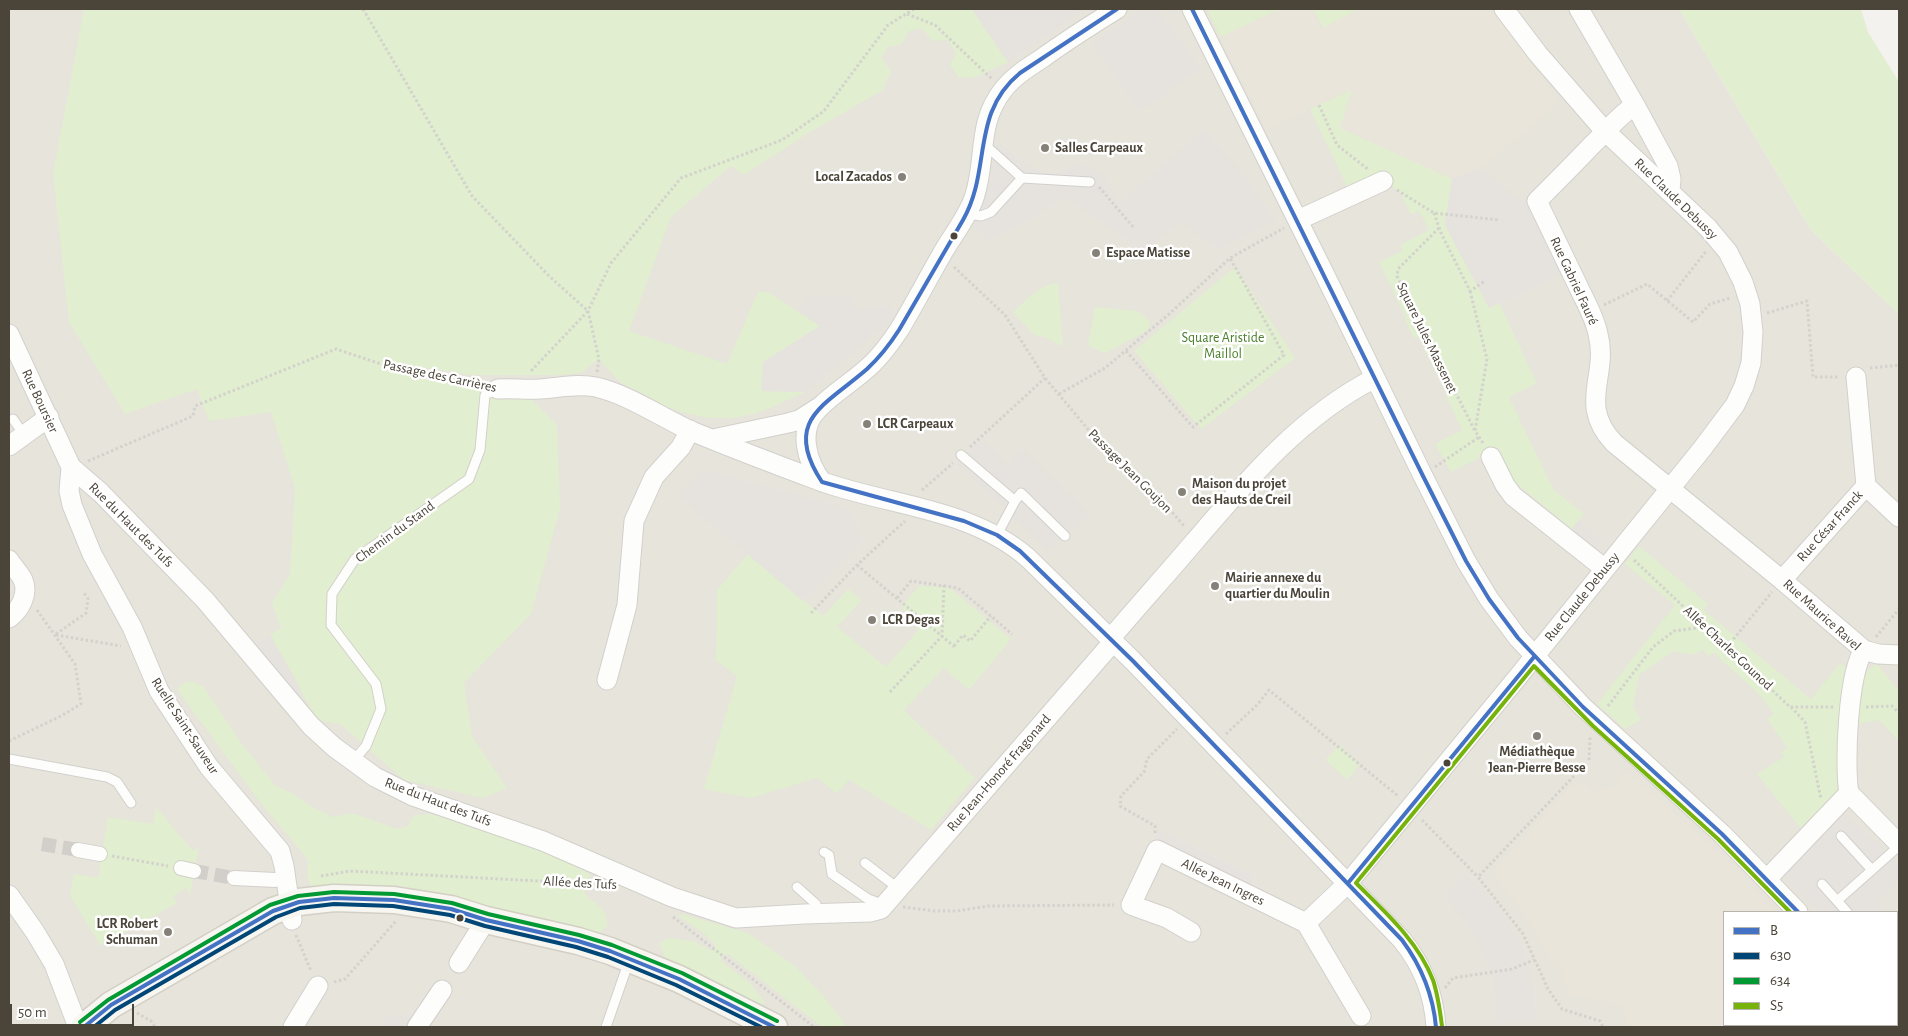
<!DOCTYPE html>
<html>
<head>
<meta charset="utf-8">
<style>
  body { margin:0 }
  #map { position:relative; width:1908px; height:1036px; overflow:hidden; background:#f4f2ee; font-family:"Alegreya Sans",sans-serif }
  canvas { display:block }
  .frame { position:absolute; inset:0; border:10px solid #4b4439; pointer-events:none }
  .legend { position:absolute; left:1723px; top:911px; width:175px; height:115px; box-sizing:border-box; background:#fff; border:1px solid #b7b4b0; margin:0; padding:6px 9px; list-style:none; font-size:15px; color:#4b4439 }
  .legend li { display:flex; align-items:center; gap:10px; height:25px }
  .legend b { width:25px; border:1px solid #b7b4b0 }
  .scale { position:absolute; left:10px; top:1004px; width:124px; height:22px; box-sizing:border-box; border:2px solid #4b4439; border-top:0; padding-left:6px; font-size:15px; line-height:18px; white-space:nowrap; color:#4b4439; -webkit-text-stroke:4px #fff; paint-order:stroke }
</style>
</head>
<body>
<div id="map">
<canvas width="1908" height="1036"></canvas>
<div class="frame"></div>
<ul class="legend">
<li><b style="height:6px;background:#4472c4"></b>B</li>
<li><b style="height:6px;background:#004677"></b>630</li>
<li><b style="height:6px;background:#093"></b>634</li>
<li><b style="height:6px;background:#76b30b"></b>S5</li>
</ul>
<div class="scale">50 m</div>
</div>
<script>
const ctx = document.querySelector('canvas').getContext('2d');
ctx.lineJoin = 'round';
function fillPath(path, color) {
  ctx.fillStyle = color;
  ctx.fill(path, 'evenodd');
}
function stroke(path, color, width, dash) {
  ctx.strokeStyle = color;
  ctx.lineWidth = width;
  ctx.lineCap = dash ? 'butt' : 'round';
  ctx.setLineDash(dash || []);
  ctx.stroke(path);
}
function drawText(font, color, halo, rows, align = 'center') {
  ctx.font = font + ' "Alegreya Sans",sans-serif';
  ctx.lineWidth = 5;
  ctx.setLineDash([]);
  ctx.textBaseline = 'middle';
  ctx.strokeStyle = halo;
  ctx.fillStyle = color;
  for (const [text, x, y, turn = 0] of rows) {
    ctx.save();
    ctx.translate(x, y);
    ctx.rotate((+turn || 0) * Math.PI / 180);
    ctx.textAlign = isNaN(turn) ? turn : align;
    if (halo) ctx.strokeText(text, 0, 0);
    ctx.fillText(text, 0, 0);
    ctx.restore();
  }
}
fillPath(new Path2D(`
  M9,9H1679L1811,230L1899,314V1027H9ZM1724,912H1897V1025H1724Z`), '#e7e4dc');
fillPath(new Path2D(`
  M1280,9H1312L1324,32L1323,28L1359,9H1494L1559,103L1480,169L1452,179L1340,128L1352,90L1267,129L1220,37Z
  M1627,771L1717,851L1754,888L1774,912H1724V1025H1863L1864,1027H1628L1624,1011L1619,1003L1570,995L1560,976L1564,970L1559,962L1552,961L1520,907L1492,873L1577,779L1593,793L1615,786Z`), '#eae5da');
fillPath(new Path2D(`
  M84,9H972L1008,62L976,77L959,78L950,65L956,53L947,40L932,41L923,29L909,31L902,44L888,47L882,58L891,71L883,90L807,134L744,175L731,166L671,217L629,331L727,364L758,292H768L820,326L764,362L762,391L805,392C785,401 765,412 744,416C703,425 649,405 617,379C611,373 605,366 599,359L581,373L559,375H471L388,362L390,370L509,397L532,400L557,425L560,509L531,614L464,683L472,736L507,788L483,798L404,780L340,724L317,720L270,635L281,628L272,603L290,574L295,488L271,412L209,421L197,389L125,414L69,322L53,174Z
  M1207,9H1280L1220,37Z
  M1313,9H1359L1323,28Z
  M1679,9H1861L1868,32L1899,82V314L1811,230Z
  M1352,90L1340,128L1452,179L1445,225L1489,308L1499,303L1537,383L1509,397L1553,489L1584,514L1572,529L1517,484L1513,479L1498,447L1479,455L1480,458L1451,472L1435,444L1462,430L1446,396L1447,395L1418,337L1414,338L1405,319L1406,318L1379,262L1402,251L1400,245L1429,230L1419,211L1411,215L1400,192L1383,181L1348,189L1310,109Z
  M1235,267L1295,358L1201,429L1134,351Z
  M1058,283L1063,347L1045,337L1034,335L1013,312C1027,300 1038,285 1058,283Z
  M1095,307L1138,311L1150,322L1148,330L1104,354L1088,345Z
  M1639,546L1708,604L1704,610L1811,699L1840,663L1846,668L1837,761L1838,795L1802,830L1757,774L1784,757L1781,752L1787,748L1767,719L1774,714L1761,696L1714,653L1708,656L1703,650L1691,655L1674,651L1639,675L1633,707L1641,720L1625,729L1597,704L1675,605L1625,564Z
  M748,554L823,616L848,589L862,600L837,627L886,667L918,630L901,606L919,586L950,588L1011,639L969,690L944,668L904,710L975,778L931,830L849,780L837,794L817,778L751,798L704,789L737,676L716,661L717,590Z
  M1877,664L1899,691V741L1879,720L1858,724C1860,704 1856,674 1877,664Z
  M190,681L203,686L242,744L276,786L290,792L309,805L333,817L352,813L397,829L408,826L414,815L432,814L552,853L590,874L584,891L589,899C600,904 608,913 607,926L599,933L575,931L313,889C306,881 307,870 308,860L260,802L178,691L180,685Z
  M1340,745L1360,764L1347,780L1325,760Z
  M156,807L193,851L199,846L190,895L186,888L173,896L177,903L101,946L70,896L74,874L98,878L108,817L153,824Z
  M682,914L748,933L795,966L824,997L847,1027H822L728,954H724L720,960L751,984L766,1003L759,1004L666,959L659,943L668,938L694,941L712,951L715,945L706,935L678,916Z`), '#e1eecf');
fillPath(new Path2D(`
  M972,9H1085L1008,62Z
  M1142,9H1157L1200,69L1140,111L1092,44Z
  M1204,130L1238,169L1276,221L1218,250L1180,221L1145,252L1066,198L988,241L972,225L991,185L990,136L1031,168L1054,175L1077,163L1101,172L1120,203Z
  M1480,169L1529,206L1563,272L1489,308L1445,225L1452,179Z
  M806,295H853L851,303L858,309L889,305L893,319L805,392L761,391L763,362L820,326L799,312Z
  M982,439L1008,464L1022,449L1089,513L1049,551L957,463Z
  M705,470L848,508L863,541L803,601L678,496Z
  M1578,521L1602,540L1595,550L1570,531Z
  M270,635L301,689L294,695L254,647Z
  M1843,812L1899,863V882L1875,902L1883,912H1821L1784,877Z
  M1155,829L1251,875L1252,889L1156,843Z
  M1465,876L1488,895L1500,909L1521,945L1529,964L1534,992L1535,1021H1497L1493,973L1472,929L1444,895Z
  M391,1012L399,1018L402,1014L410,1019L411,1017L427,1027H381Z`), '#e6e3df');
stroke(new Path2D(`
  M42,844L78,850
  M194,871L234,878`), '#d2cfca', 14, [14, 7]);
const service = new Path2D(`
  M1022,178L1090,182
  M967,214L981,216L991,212L1022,178L984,144
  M13,419L24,435
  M961,455L1015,501L997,535
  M1015,501L1021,493L1065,536
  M9,759L107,777L117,782L131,803
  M353,761L366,746L381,709L376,684L331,625L332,594L355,559L469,479L480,450L485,395L498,389
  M1841,836L1872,870
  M824,852L829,855L832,874L868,899L885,905
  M865,863L899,889
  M1822,884L1847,912
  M797,887L816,904L818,914
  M1837,901L1899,846
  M606,1027L629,961`);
const pedestrian = new Path2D(`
  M78,850L100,854
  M181,868L194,871
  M234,878L275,880`);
const minor = new Path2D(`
  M1192,9L1323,271L1423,476L1466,561L1489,599L1518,638L1583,707L1722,834L1798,912
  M1579,9L1635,105L1668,166L1671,179L1670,191
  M1635,105C1618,116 1607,131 1592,145C1574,164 1555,183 1537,201C1551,230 1565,259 1579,288C1586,303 1595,318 1598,334C1609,376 1577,404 1614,443L1782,580L1864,650C1848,671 1844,766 1849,793
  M1298,220L1383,181
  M9,334L71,467L101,493L205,600L311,726L334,747L375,777L413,796L543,841L672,897L736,918L804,914L870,912L881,909L1113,642
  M498,389C512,388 526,390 540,389C559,388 577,383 596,387C629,395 659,416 689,430C732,448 777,465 820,481C889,506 971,508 1028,558L1133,661L1402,940C1423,966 1434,994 1436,1027
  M713,439L788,423L799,420L818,408
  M9,446L49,417
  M1491,457L1505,485L1513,496L1605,569
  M71,467L69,491L72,505L92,554L132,627L159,691L209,767L280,851L284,866L292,920
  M822,482C807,462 797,429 818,409C834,392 856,380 873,363C883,353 891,342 899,330C914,305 927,280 942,254C952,236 967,218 974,198C987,161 976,124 1003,90C1013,77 1027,68 1041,59C1066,41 1091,25 1117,9
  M1866,486L1899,517
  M9,560C13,567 20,573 23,580C29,594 20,610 9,618
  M1782,580L1866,486L1856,377
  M1110,639C1138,606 1167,574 1195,541C1248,479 1301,416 1375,378
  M1864,650L1878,654L1899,655
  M607,680L627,605L634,521L654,477L681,447L690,430
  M1849,793L1899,844
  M1767,879L1849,793
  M9,895L35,932L54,964L78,1027
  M1306,923L1348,883L1517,678L1702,449L1735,405L1744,386L1751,363L1753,332L1750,304L1743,282L1728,252L1708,228L1604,130L1538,54L1504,9
  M1191,932L1167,918L1131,905L1157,850L1306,923L1361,1016
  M459,963L486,920
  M1882,1025L1884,1027
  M293,1027L318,986
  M417,1027L442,990`);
const secondary = new Path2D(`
  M84,1027L111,1005L273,911L299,902L334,898L394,900L451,909L486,920L578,941L610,951L679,979L774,1027`);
stroke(service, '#d2d0cb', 11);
stroke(pedestrian, '#d2d0cb', 16);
stroke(minor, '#d2d0cb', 21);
stroke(secondary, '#d3cfc5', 29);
stroke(new Path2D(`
  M363,9L472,196L549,276L588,311L530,372
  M907,14L935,25L992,79
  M1319,105L1337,145L1369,170
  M1099,187L1134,228
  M1397,190L1434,213L1500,220
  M1434,213L1441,233L1470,291L1485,281
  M1439,228L1398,269L1397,276L1475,431
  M954,267L1005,315L1045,378L1097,440L1157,495L1185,527
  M1470,291L1487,359L1475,431L1483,443
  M1667,301L1707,250
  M1604,305L1647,284L1693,322L1710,304L1730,298
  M1767,313L1807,301L1813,377H1839
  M1126,351L1193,427L1284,355L1230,258
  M1870,368L1899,365
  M597,372L599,359L588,311L611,263L681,178L782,140L824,111L888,25L914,9
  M1059,394L1105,368L1168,315L1230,258L1284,228
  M970,447L1045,378
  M88,461L193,416L195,406L336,349L390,367L478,385
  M1435,467L1479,437
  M922,490L953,463
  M1634,560L1790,707H1834
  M857,565L956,648
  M897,598L911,581L958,588L1012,634
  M811,613L857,565L905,521
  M56,634L86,613L88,599L84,593
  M56,635L121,646
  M1876,637L1899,609
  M954,646L963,635L970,641L991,616
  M1727,647L1772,592
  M890,692L942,636L944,585
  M1608,706L1653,647L1674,631L1704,627
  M1791,707L1805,722L1821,799
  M1866,707L1892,706L1899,713
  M1226,734L1257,705L1269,690L1398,796
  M9,741L61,716L81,704L75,664L37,610
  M1589,760L1590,737
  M1574,776L1478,877L1523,934L1548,989L1562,1009L1600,1021L1603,1027
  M1422,820L1478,877
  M1155,833V826L1120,806L1121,796L1144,772L1147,759L1177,729
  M112,856L168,866
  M321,876L350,871L596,884
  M903,907L935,911H957L988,906L1114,905
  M673,917L814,1027
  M296,935L311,971
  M334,982L345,979L396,921
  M1445,988L1453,978L1512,969L1534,960
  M137,1013L151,1021L155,1027`), '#d3d2cc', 3, [2.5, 2.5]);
stroke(service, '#fdfdfc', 9);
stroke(pedestrian, '#fdfdfc', 14);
stroke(minor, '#fdfdfc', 19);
stroke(secondary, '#f7f6f1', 26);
stroke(new Path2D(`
  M1192,9L1423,476L1466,561L1489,599L1518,638L1583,707L1722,834L1798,912
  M822,482L964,521L997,535L1020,551L1133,661L1402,940C1422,967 1433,994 1436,1027
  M822,482C781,420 826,405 867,369C880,357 890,344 899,330L963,220C992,169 970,114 1020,73L1117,9
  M1348,883L1534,657
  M84,1027L111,1005L273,911L299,902L334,898L394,900L451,909L486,920L578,941L610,951L679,979L774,1027`), '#4472c4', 4);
stroke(new Path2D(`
  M94,1027L115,1010L276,917L300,908L334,904L393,906L450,915L485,926L576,947L608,957L676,985L761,1027`), '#004677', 4);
stroke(new Path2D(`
  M80,1022L108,1000L270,905L298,896L334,892L394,894L452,903L488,914L579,935L612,945L682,973L777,1021`), '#093', 4);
stroke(new Path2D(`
  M1442,1026C1440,1011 1438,995 1433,980C1418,941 1385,912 1356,883L1534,666L1593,726L1718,839L1790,912`), '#76b30b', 4);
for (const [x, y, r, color] of [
  [1045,148,5,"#868178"],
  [902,177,5,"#868178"],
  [954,236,4.5,"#4b4439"],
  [1096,253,5,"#868178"],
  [867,424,5,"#868178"],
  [1182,492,5,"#868178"],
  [1215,586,5,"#868178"],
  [872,620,5,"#868178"],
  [1537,736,5,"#868178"],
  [1447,763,4.5,"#4b4439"],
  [460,918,4.5,"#4b4439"],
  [168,932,5,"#868178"]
]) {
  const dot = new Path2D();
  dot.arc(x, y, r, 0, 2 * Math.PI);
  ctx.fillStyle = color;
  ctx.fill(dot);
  stroke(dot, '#fff', 2);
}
drawText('bold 14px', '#4b4439', '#fff', [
  ["Salles Carpeaux",1055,148],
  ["Local Zacados",892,177,"right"],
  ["Espace Matisse",1106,253],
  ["LCR Carpeaux",877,424],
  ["Maison du projet",1192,484],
  ["des Hauts de Creil",1192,500],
  ["Mairie annexe du",1225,578],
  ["quartier du Moulin",1225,594],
  ["LCR Degas",882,620],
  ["Médiathèque",1537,752,"center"],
  ["Jean-Pierre Besse",1537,768,"center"],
  ["LCR Robert",158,924,"right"],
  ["Schuman",158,940,"right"]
], 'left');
drawText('14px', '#4b4439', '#fff', [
  ["Rue Claude Debussy",1676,199,44],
  ["Rue Gabriel Fauré",1574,281,65],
  ["Square Jules Massenet",1427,338,64],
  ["Passage des Carrières",440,376,12],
  ["Rue Boursier",40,401,65],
  ["Passage Jean Goujon",1130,471,45],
  ["Rue du Haut des Tufs",131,525,45],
  ["Rue César Franck",1830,526,-48],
  ["Chemin du Stand",395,532,-36],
  ["Rue Claude Debussy",1582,597,-51],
  ["Rue Maurice Ravel",1822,615,42],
  ["Allée Charles Gounod",1728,648,43],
  ["Ruelle Saint-Sauveur",185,726,57],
  ["Rue Jean-Honoré Fragonard",999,773,-49],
  ["Rue du Haut des Tufs",438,802,21],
  ["Allée Jean Ingres",1223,882,26],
  ["Allée des Tufs",580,883,3]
]);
drawText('14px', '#4a7f2a', '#fff', [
  ["Square Aristide",1223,338],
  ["Maillol",1223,354]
]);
</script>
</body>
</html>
